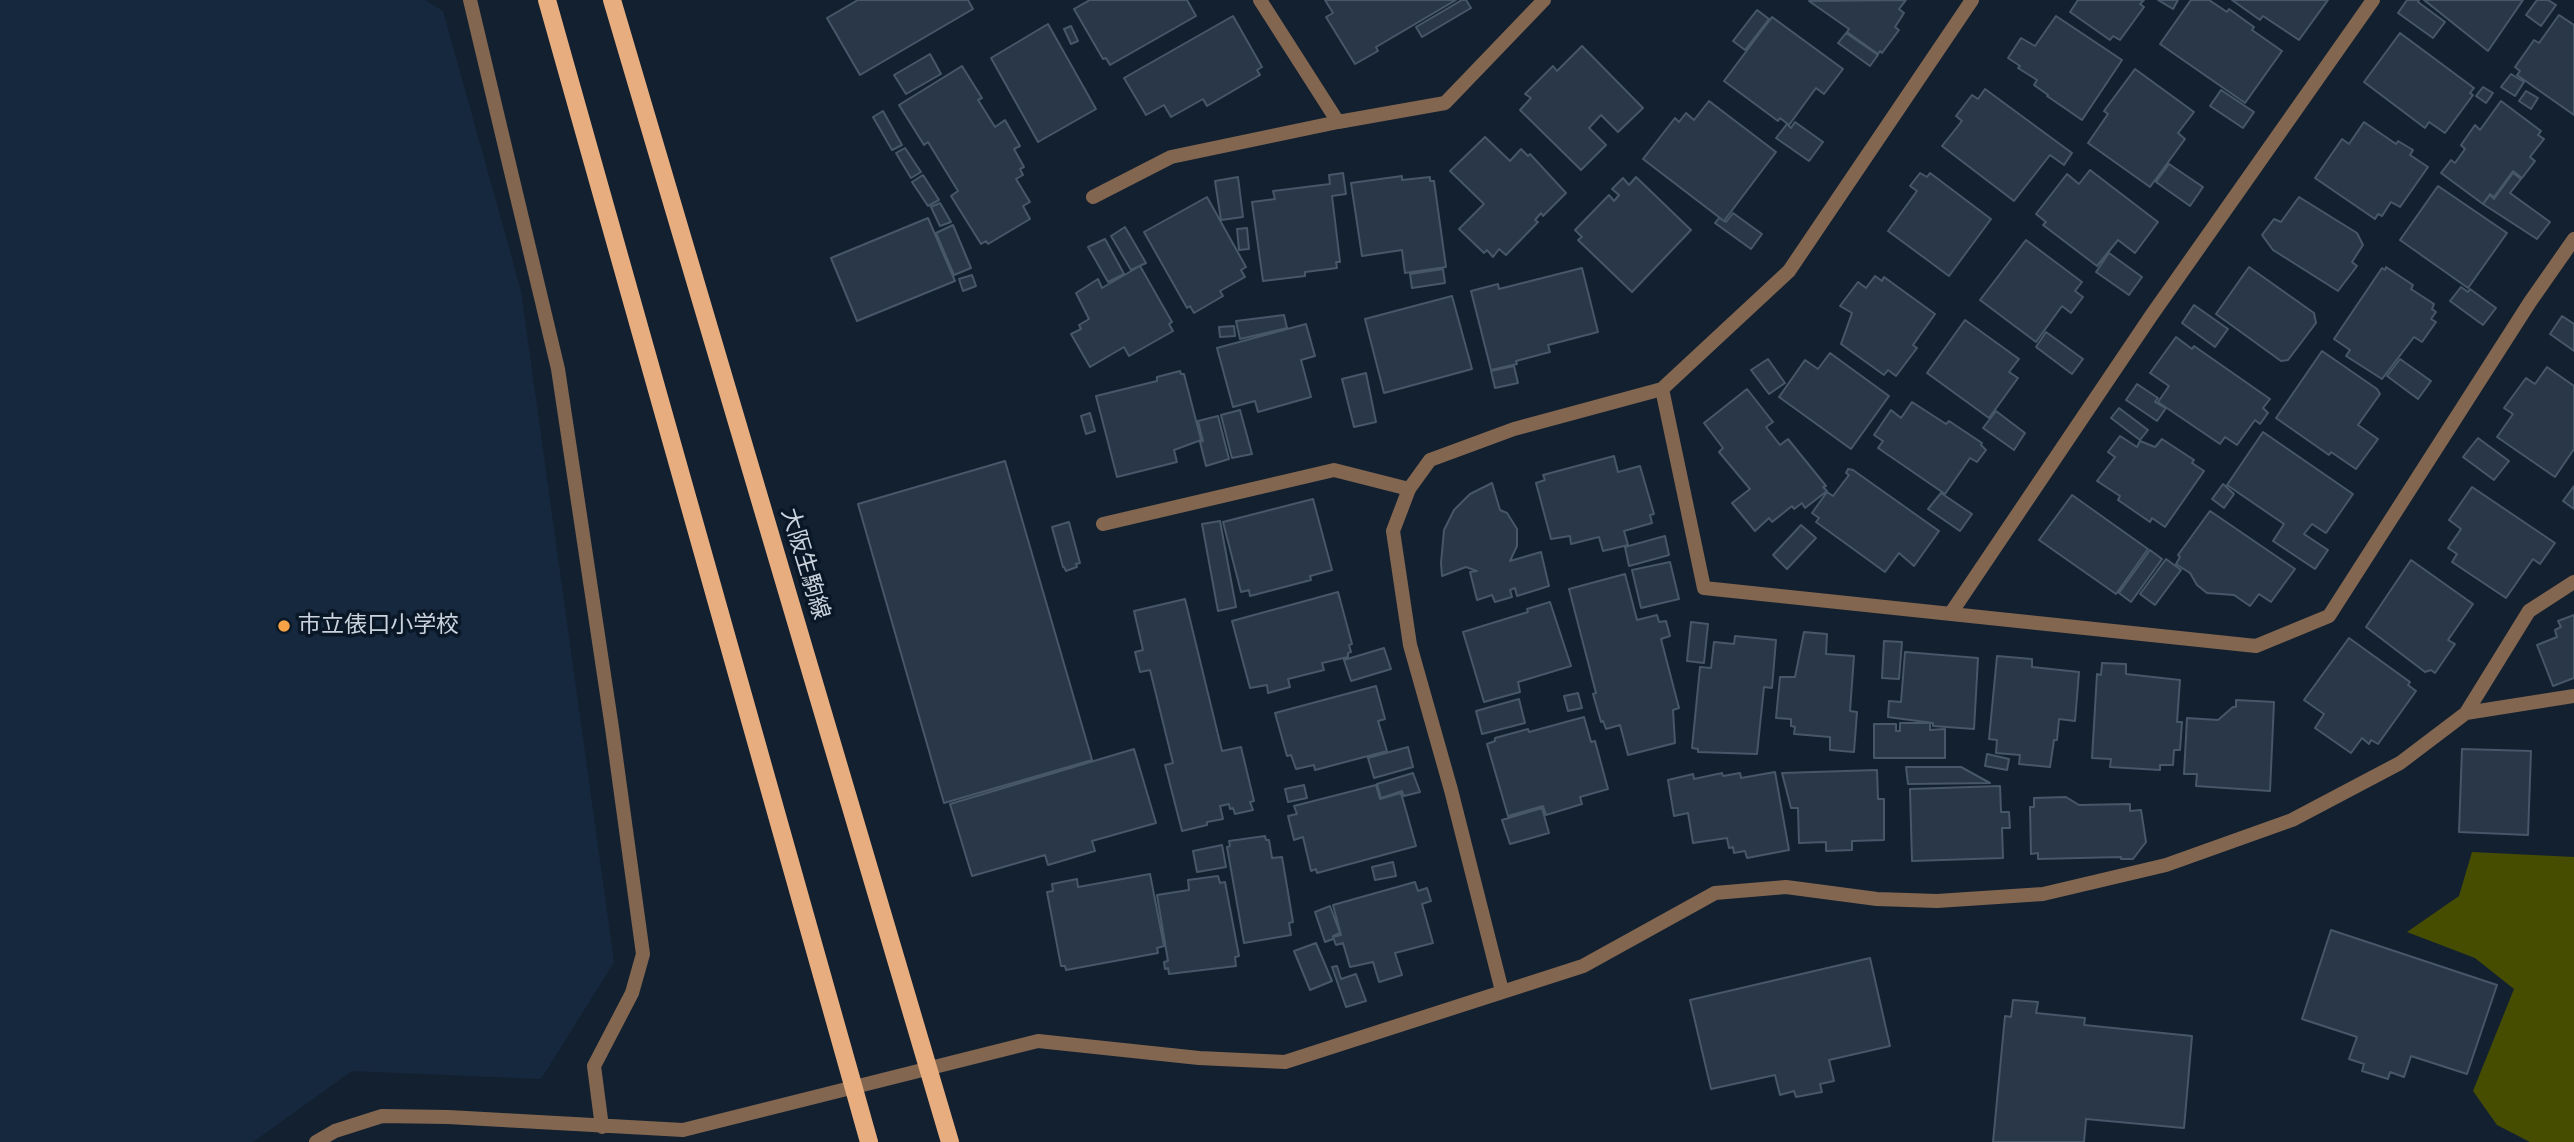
<!DOCTYPE html>
<html>
<head>
<meta charset="utf-8">
<style>
  body { margin:0 }
  canvas { display:block; background:#132030 }
</style>
</head>
<body>
<canvas width="2574" height="1142"></canvas>
<script>
const ctx = document.querySelector('canvas').getContext('2d');
ctx.lineJoin = 'round';
function fillPath(path, color) {
  ctx.fillStyle = color;
  ctx.fill(path, 'evenodd');
}
function stroke(path, color, width, dash) {
  ctx.strokeStyle = color;
  ctx.lineWidth = width;
  ctx.lineCap = dash ? 'butt' : 'round';
  ctx.setLineDash(dash || []);
  ctx.stroke(path);
}
function drawText(font, color, halo, rows, align = 'center') {
  ctx.font = font + ' "Sofia Sans Condensed","Noto Sans JP",sans-serif';
  ctx.lineWidth = 7;
  ctx.setLineDash([]);
  ctx.textBaseline = 'middle';
  ctx.strokeStyle = halo;
  ctx.fillStyle = color;
  for (const [text, x, y, turn = 0] of rows) {
    ctx.save();
    ctx.translate(x, y);
    ctx.rotate((+turn || 0) * Math.PI / 180);
    ctx.textAlign = isNaN(turn) ? turn : align;
    if (halo) ctx.strokeText(text, 0, 0);
    ctx.fillText(text, 0, 0);
    ctx.restore();
  }
}
fillPath(new Path2D(`
  M0,0H425L443,11L521,291L614,962L541,1079L352,1071L253,1142H0Z`), '#16283d');
fillPath(new Path2D(`
  M2472,852L2574,857V1142H2530L2497,1125L2473,1091L2514,989L2475,958L2407,932L2459,896Z`), '#474d00');
const building = new Path2D(`
  M858,0H968L973,9L860,75L827,18Z
  M1090,0H1187L1196,16L1110,65L1106,58L1103,59L1074,9Z
  M1325,0H1456L1376,47L1378,51L1355,64L1326,17L1333,13Z
  M1466,0L1471,8L1422,37L1416,27L1462,0Z
  M1906,0L1899,9L1904,13L1895,27L1899,30L1882,53L1880,51L1878,54L1847,32L1849,29L1809,1Z
  M2078,0H2144L2140,4L2144,7L2120,40L2113,36L2110,40L2070,12Z
  M2158,0H2178L2173,9Z
  M2191,0H2209L2227,12L2229,9L2254,27L2252,30L2282,51L2245,103L2160,44Z
  M2232,0H2328L2299,40L2263,16L2260,20Z
  M2407,0H2419L2418,2L2445,22L2433,38L2398,13Z
  M2424,0H2523L2488,51Z
  M2537,0H2548L2556,5L2541,26L2526,15Z
  M1757,10L1769,19L1745,50L1733,41Z
  M2559,15L2574,25V115L2517,75L2520,71L2515,67L2534,40L2539,43Z
  M1233,16L1262,67L1257,70L1260,75L1207,106L1203,99L1171,117L1164,105L1146,115L1124,78Z
  M2056,16L2122,60L2082,120L2047,96L2048,95L2034,85L2037,80L2018,68L2020,66L2008,58L2021,38L2035,46Z
  M1772,17L1843,69L1824,94L1816,88L1789,125L1780,118L1778,121L1724,81Z
  M1048,24L1096,109L1038,142L991,58Z
  M1071,26L1078,41L1071,44L1064,29Z
  M1846,33L1878,55L1870,66L1838,43Z
  M2400,33L2474,88L2470,93L2473,95L2445,133L2429,122L2425,128L2364,82Z
  M1582,46L1643,108L1618,132L1601,115L1589,128L1606,145L1581,170L1520,110L1531,98L1525,94L1553,66L1557,71Z
  M930,54L941,74L906,94L894,75Z
  M962,66L982,98L978,100L995,127L1005,120L1020,146L1014,149L1024,167L1020,169L1023,175L1016,179L1030,202L1023,206L1030,219L988,244L986,241L981,244L951,196L958,191L928,142L924,145L899,105Z
  M2135,69L2194,112L2178,133L2185,139L2150,187L2088,143L2108,114L2104,111Z
  M2511,74L2524,82L2515,96L2501,87Z
  M2483,87L2493,93L2486,103L2476,96Z
  M1985,89L2072,153L2064,165L2050,155L2014,201L1942,146L1962,121L1956,116L1972,95L1978,99Z
  M2221,90L2254,112L2243,128L2210,106Z
  M2526,91L2538,98L2531,109L2519,101Z
  M1709,101L1776,152L1724,221L1643,159L1675,118L1679,122L1686,113L1694,120Z
  M2501,101L2541,131L2538,135L2544,139L2530,157L2535,161L2522,178L2513,171L2494,197L2490,194L2483,204L2441,173L2451,160L2455,163L2465,149L2461,145L2475,125L2480,130Z
  M883,111L902,145L892,150L873,117Z
  M1795,122L1823,142L1809,161L1776,138L1787,124L1791,128Z
  M2364,122L2396,144L2398,141L2413,150L2410,155L2428,167L2400,207L2391,202L2382,216L2378,214L2375,219L2315,178L2342,139L2349,144Z
  M1485,137L1510,161L1521,149L1528,156L1530,154L1566,193L1543,216L1541,213L1535,220L1538,222L1506,255L1499,249L1493,257L1487,250L1484,253L1459,229L1484,204L1450,171Z
  M905,148L921,172L911,178L896,153Z
  M2169,164L2203,187L2190,206L2156,182Z
  M2090,170L2158,222L2135,253L2118,240L2097,266L2043,225L2046,222L2036,214L2067,174L2079,184Z
  M1343,173L1346,194L1332,196L1340,262H1336L1337,268L1305,272V276L1263,281L1252,202L1275,199L1273,191L1330,184L1329,175Z
  M1920,173L1927,177L1930,173L1991,219L1949,276L1888,231L1917,191L1910,186Z
  M2513,173L2521,179L2510,193L2550,222L2537,239L2483,204L2490,195L2494,199Z
  M923,175L939,200L928,206L912,182Z
  M1402,176V180L1430,177V181H1434L1446,267L1405,273L1402,250L1362,256L1351,183Z
  M1238,177L1243,217L1221,220L1215,181Z
  M1636,177L1691,230L1632,292L1578,240L1582,237L1575,230L1609,195L1614,201L1619,195L1612,189L1623,178L1629,185Z
  M2438,186L2507,233L2468,288L2400,240Z
  M1207,197L1246,267L1241,270L1245,277L1220,291L1223,296L1194,313L1190,306L1187,308L1144,232Z
  M2299,197L2357,233L2363,245L2352,262L2357,266L2338,291L2273,250L2262,235L2274,219L2281,222Z
  M940,203L951,222L940,226L931,207Z
  M1733,213L1762,234L1751,249L1715,223L1719,218L1726,222Z
  M928,218L955,281L857,321L831,258Z
  M953,225L971,268L954,275L936,233Z
  M1125,227L1146,263L1131,270L1111,236Z
  M1247,228L1249,249L1239,250L1237,229Z
  M1105,239L1124,274L1108,282L1088,247Z
  M2026,240L2082,282L2075,291L2083,297L2071,313L2062,306L2036,342L1980,300Z
  M2109,253L2142,277L2129,295L2096,272Z
  M1140,266L1172,322L1169,324L1173,331L1129,356L1124,347L1090,367L1071,334L1081,329L1079,325L1089,319L1076,293L1098,279L1102,288Z
  M2249,267L2314,313L2316,323L2288,360L2281,361L2216,314Z
  M2386,267L2413,285L2411,289L2434,304L2432,309L2436,312L2431,319L2436,322L2422,342L2414,337L2382,379L2346,356L2350,350L2334,339L2382,268L2385,270Z
  M1582,268L1598,332L1548,345L1550,352L1516,361L1517,364L1491,370L1471,291L1498,284L1499,289Z
  M1443,269L1445,283L1412,288L1410,274Z
  M972,275L976,286L963,291L959,279Z
  M1875,276L1882,281L1884,277L1935,314L1913,345L1917,348L1896,376L1888,370L1884,375L1841,344L1852,313L1840,306L1858,282L1866,288Z
  M2461,287L2468,292L2470,289L2496,308L2483,325L2450,301Z
  M1452,296L1472,369L1384,393L1365,319Z
  M2194,305L2228,329L2215,347L2182,323Z
  M1284,315L1287,328L1240,339L1236,321Z
  M2562,316L2574,324V351L2550,334Z
  M1965,320L2019,359L2009,372L2018,378L1989,418L1927,373Z
  M1306,324L1315,356L1301,360L1311,397L1258,412L1255,401L1233,407L1217,348Z
  M1234,326L1235,336L1220,337L1219,327Z
  M2046,332L2083,359L2072,374L2036,347Z
  M2176,337L2192,349L2194,346L2270,399L2263,408L2268,413L2260,424L2255,420L2237,445L2225,437L2220,444L2158,402L2169,386L2150,373Z
  M2322,351L2377,389L2380,394L2358,425L2378,439L2356,469L2331,452L2329,455L2276,418Z
  M1830,353L1889,396L1851,449L1779,397L1805,360L1818,369Z
  M1768,359L1785,383L1769,394L1751,370Z
  M2400,359L2431,381L2418,399L2387,376Z
  M1514,366L1518,383L1495,388L1491,371Z
  M2547,367L2574,386V449L2555,477L2497,437L2513,414L2504,408L2526,378L2535,384Z
  M1180,371L1181,374H1184L1201,440L1174,450L1177,462L1117,477L1096,396L1157,381V377Z
  M1366,373L1376,422L1354,427L1342,379Z
  M2137,384L2158,398L2155,402L2166,408L2157,421L2126,400Z
  M1747,389L1773,422L1766,427L1780,445L1788,439L1826,486L1823,487L1827,491L1805,508L1802,503L1794,509L1792,506L1772,522L1769,518L1755,531L1732,503L1750,489L1719,452L1723,448L1704,423Z
  M1912,402L1946,424L1949,421L1982,443L1981,445L1986,450L1977,462L1970,458L1945,494L1878,448L1883,441L1874,435L1891,410L1901,418Z
  M2119,408L2148,430L2140,440L2111,418Z
  M1240,410L1252,454L1232,458L1221,415Z
  M1996,411L2025,433L2014,450L1983,428Z
  M1090,413L1095,431L1086,434L1081,416Z
  M1218,416L1229,459L1206,466L1200,442L1203,441L1198,421Z
  M2263,432L2353,494L2326,533L2312,524L2304,534L2328,550L2315,569L2273,541L2284,524L2227,485Z
  M2120,436L2137,447L2140,441L2155,447L2162,439L2194,460L2192,463L2204,471L2165,527L2152,518L2150,522L2118,500L2120,496L2097,481L2115,457L2108,452Z
  M2478,438L2509,461L2494,480L2463,457Z
  M1614,456L1618,472L1640,466L1654,514L1650,515L1652,523L1624,531L1628,545L1603,551L1599,537L1571,544L1570,536L1551,539L1536,483L1545,480L1543,475Z
  M1005,461L1092,760L944,803L858,504Z
  M1848,469L1853,470L1939,531L1914,566L1899,553L1885,572L1816,522L1819,518L1812,513L1827,492L1833,496L1849,475L1846,473Z
  M1492,483L1500,510L1507,513L1517,529V546L1510,561L1541,552L1549,586L1517,596L1515,588L1510,590L1512,597L1495,602L1492,595L1477,600L1470,572L1477,571L1466,567L1442,576L1441,563L1444,530L1454,510L1470,494Z
  M2223,484L2234,494L2224,508L2212,499Z
  M2574,486V509L2563,501Z
  M2472,487L2555,543L2540,564L2533,559L2506,598L2452,562L2457,554L2448,548L2461,529L2449,520Z
  M1941,493L1972,514L1960,531L1928,509Z
  M2072,495L2148,549L2116,594L2039,540Z
  M1313,499L1332,570L1310,576L1311,580L1250,596L1249,590L1241,592L1223,522Z
  M2210,511L2295,569L2271,602L2259,594L2250,606L2234,595L2207,593L2197,585L2190,573L2176,564L2180,557L2178,555Z
  M1220,521L1236,607L1218,611L1202,524Z
  M1069,522L1080,563L1076,564L1077,567L1066,571L1064,567H1063L1052,527Z
  M1801,525L1816,538L1787,569L1773,555Z
  M1665,536L1669,555L1629,566L1625,547Z
  M2150,550L2162,559L2131,602L2119,593Z
  M2166,559L2181,570L2155,605L2140,594Z
  M2411,560L2473,604L2448,640L2455,644L2435,673L2431,670L2425,672L2366,627Z
  M1670,562L1679,599L1641,608L1632,570Z
  M1625,574L1637,620L1657,615L1659,622L1666,621L1670,636L1661,639L1679,708L1673,710L1675,743L1628,755L1620,725L1606,729L1603,721L1601,722L1593,694L1596,693L1569,589Z
  M1338,592L1352,644L1349,645L1351,652L1348,653V657L1322,663L1324,670L1288,679L1290,687L1268,693L1267,685L1250,688L1232,621Z
  M1185,599L1222,751L1241,747L1254,801L1250,802L1253,810L1235,814L1233,808L1230,809L1229,804L1220,806L1223,819L1207,822V825L1182,831L1165,765L1173,763L1150,670L1140,672L1135,652L1143,650L1134,611Z
  M1550,602L1571,666L1518,682L1520,692L1484,702L1463,632L1528,612L1527,609Z
  M2574,615V678L2553,686L2537,645L2557,637L2555,630L2561,627L2558,621Z
  M1691,622L1708,624L1704,663L1687,661Z
  M1804,632L1827,634L1826,654L1854,656L1850,711L1857,712L1854,752L1830,750V737L1794,734L1795,727L1791,726V719L1776,718L1780,677H1795Z
  M1735,636L1776,640L1772,688L1764,687L1757,754L1698,752V749L1692,748L1700,667L1711,668L1714,642L1734,644Z
  M2349,638L2410,682L2408,685L2416,691L2378,744L2371,740L2369,744L2362,738L2351,753L2315,728L2324,714L2304,700Z
  M1884,641L1902,642L1899,679L1882,678Z
  M1384,648L1391,669L1351,681L1344,660Z
  M1905,652L1978,658L1974,729L1933,726V723L1888,717L1889,701L1901,702Z
  M1997,656L2032,659V667L2079,672L2075,721L2059,719L2057,740H2054L2050,767L2019,764L2020,755L1996,753L1997,740L1989,739Z
  M2102,663L2126,664V674L2180,680L2177,722H2182L2180,750H2174L2173,765H2160V770L2110,767L2111,759L2092,758L2097,674L2101,675Z
  M1376,686L1385,719L1378,721L1387,751L1315,770L1314,765L1296,769L1291,755L1287,756L1275,713Z
  M1578,693L1582,708L1568,711L1564,696Z
  M1519,699L1525,723L1482,734L1476,711Z
  M2236,700L2274,702L2270,791L2196,786L2197,774H2184L2187,718L2218,720L2233,707H2236Z
  M1584,717L1591,742L1595,741L1608,789L1580,797L1582,804L1546,815L1543,806L1508,816L1487,744L1495,741V738L1528,729L1529,732Z
  M1900,723H1930V730L1945,729V758H1874V724H1896V731H1900Z
  M1408,747L1413,767L1374,778L1368,758Z
  M1134,749L1156,823L1092,841L1095,851L1048,865L1045,855L972,876L950,804Z
  M2462,749L2531,751L2528,835L2459,832Z
  M1987,754L2009,759L2007,770L1985,766Z
  M1906,767H1961L1990,783L1908,784Z
  M1877,770L1878,799H1884V840L1852,841V850L1826,851V842L1799,843L1798,808H1791L1782,773Z
  M1775,772L1789,850L1747,858L1745,851L1734,853L1733,847L1729,848L1727,838L1693,843L1688,813L1674,816L1668,780L1693,774L1694,779L1722,773L1723,776L1740,773L1741,778Z
  M1413,773L1420,792L1404,796L1402,791L1381,798L1377,784Z
  M1304,785L1307,798L1288,802L1285,789Z
  M1376,785L1380,799L1401,793L1416,846L1317,873L1316,869L1311,871L1303,837L1294,840L1288,816L1297,814L1294,806Z
  M2000,786L2001,812H2009L2010,828H2002L2003,858L1912,861L1910,789Z
  M2066,797L2079,805L2130,804V811L2141,810L2146,842L2133,859H2121V857L2038,859V853L2031,854L2030,807H2034V798Z
  M1542,808L1549,833L1510,844L1502,820Z
  M1265,836L1266,840H1269L1272,858L1282,857L1293,922L1289,923L1291,935L1244,943L1227,847L1230,846L1229,841Z
  M1222,845L1226,867L1197,872L1193,851Z
  M1393,862L1396,876L1375,880L1372,867Z
  M1150,874L1164,946L1157,948L1158,953L1066,970L1065,966H1061L1047,892L1053,891L1052,884L1077,879L1078,887Z
  M1218,876L1220,883L1225,882L1239,956L1235,957L1236,966L1169,974L1168,968L1165,969L1164,962L1168,961L1157,895L1189,890L1188,880Z
  M1415,882L1418,891L1427,888L1431,901L1422,904L1433,943L1395,953L1402,975L1379,982L1373,962L1350,967L1343,943L1336,945L1333,937L1341,935L1333,905Z
  M1330,906L1340,933L1333,936V939L1325,942L1315,912Z
  M2331,930L2497,985L2467,1074L2411,1056L2404,1077L2390,1072L2388,1079L2362,1071L2364,1064L2349,1059L2357,1037L2302,1019Z
  M1316,943L1332,981L1310,990L1294,951Z
  M1870,958L1890,1046L1829,1060L1834,1081L1820,1084L1822,1092L1796,1097L1794,1091L1780,1095L1775,1075L1711,1089L1690,1000Z
  M1337,966L1341,979L1356,974L1366,1001L1346,1007L1332,967Z
  M2013,1000L2038,1002L2036,1013L2085,1018L2084,1025L2192,1036L2184,1128L2086,1119L2084,1142H1993L2005,1016L2011,1017Z`);
fillPath(building, '#293748');
stroke(building, '#475668', 2);
stroke(new Path2D(`
  M470,0L558,369L612,728L643,954L632,993L594,1066L602,1127
  M1260,0L1338,122
  M1093,197L1171,157L1338,122L1445,103L1544,0
  M1662,389L1704,588L2256,646L2329,616L2530,302L2574,239
  M1103,524L1334,470L1409,489
  M1951,613L2151,316L2373,0
  M2466,713L2574,696
  M316,1142L335,1131L382,1116L448,1117L683,1130L1038,1041L1199,1058L1285,1062L1583,966L1715,893L1786,887L1877,899L1937,901L2043,894L2166,865L2292,820L2400,763L2466,713L2529,611L2574,582`), '#826650', 14);
stroke(new Path2D(`
  M1502,991L1451,790L1410,645L1393,531L1409,489L1430,460L1514,429L1662,389L1789,271L1972,0`), '#826650', 14);
stroke(new Path2D(`
  M547,0L869,1142
  M612,0L950,1142`), '#e7ad7e', 18);
for (const [x, y, r, color] of [
  [284,626,7,"#f6a247"]
]) {
  const dot = new Path2D();
  dot.arc(x, y, r, 0, 2 * Math.PI);
  ctx.fillStyle = color;
  ctx.fill(dot);
  stroke(dot, '#0a1726', 2.5);
}
drawText('23px', '#cad3dd', '#0a1726', [
  ["大阪生駒線",804,564,73]
]);
drawText('23px', '#cad3dd', '#0a1726', [
  ["市立俵口小学校",298,626]
], 'left');
</script>
</body>
</html>
